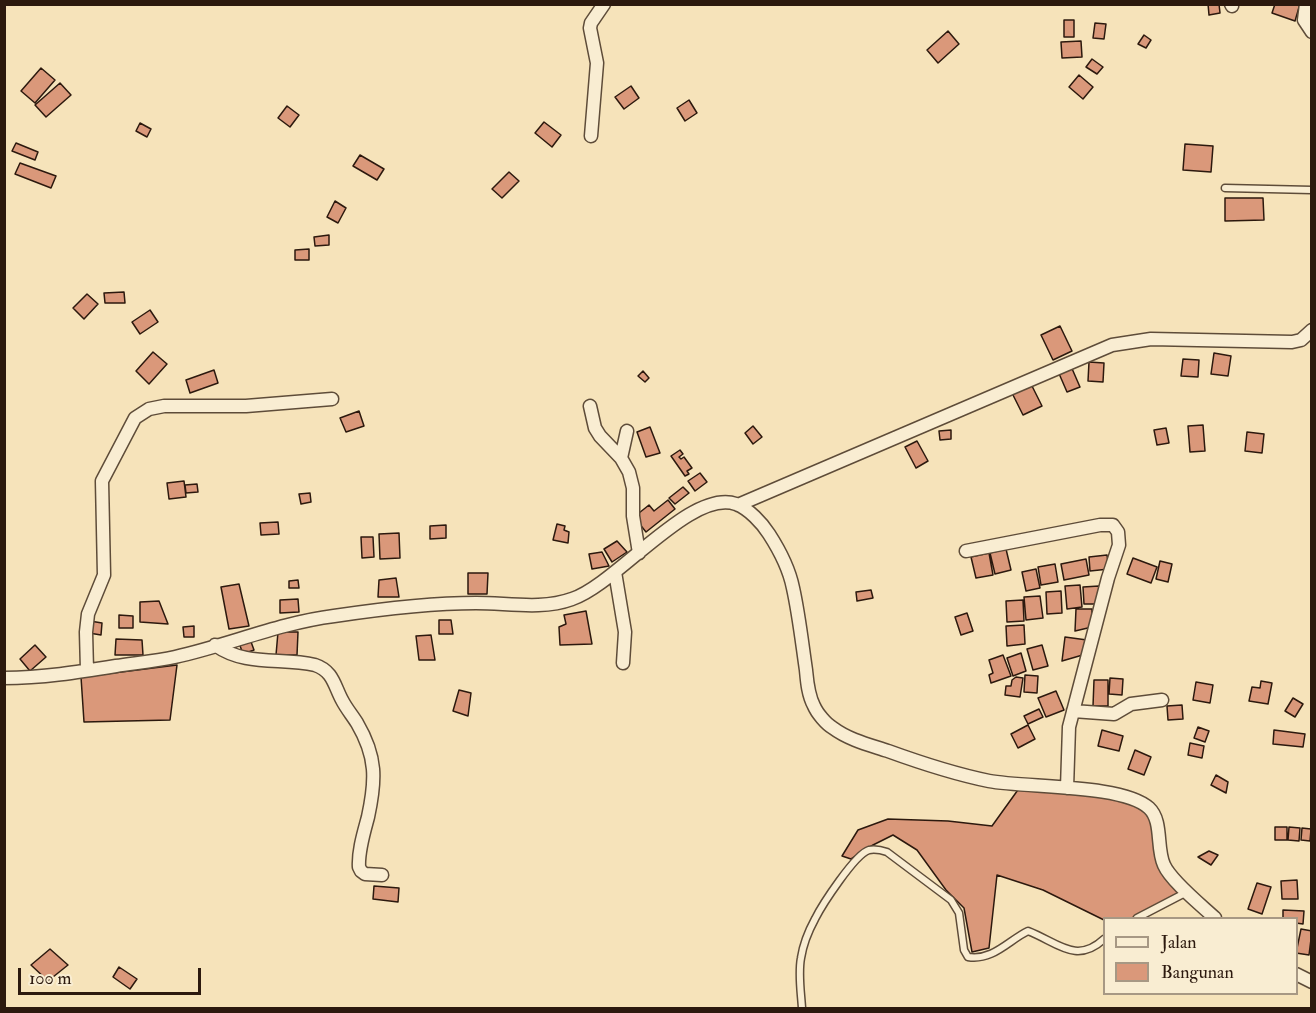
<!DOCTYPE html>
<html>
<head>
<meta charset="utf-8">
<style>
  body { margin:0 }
  #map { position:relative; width:1316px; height:1013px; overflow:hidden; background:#f6e3ba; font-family:"IM FELL Double Pica",serif }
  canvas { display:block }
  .frame { position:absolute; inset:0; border:6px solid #2c190e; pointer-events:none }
  .legend { position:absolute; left:1103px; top:917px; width:195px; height:78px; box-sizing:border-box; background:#f9edd2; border:2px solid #a79884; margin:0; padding:8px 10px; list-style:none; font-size:18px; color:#2c190e }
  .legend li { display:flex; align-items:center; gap:12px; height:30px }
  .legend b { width:30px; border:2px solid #a79884 }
  .scale { position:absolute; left:18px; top:968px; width:183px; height:27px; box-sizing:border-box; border:3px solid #2c190e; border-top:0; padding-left:8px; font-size:18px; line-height:21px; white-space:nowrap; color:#2c190e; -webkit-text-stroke:4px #f9edd2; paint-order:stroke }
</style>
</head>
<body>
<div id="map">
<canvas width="1316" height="1013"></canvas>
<div class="frame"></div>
<ul class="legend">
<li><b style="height:8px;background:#f9edd2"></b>Jalan</li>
<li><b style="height:16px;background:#da987a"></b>Bangunan</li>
</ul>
<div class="scale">100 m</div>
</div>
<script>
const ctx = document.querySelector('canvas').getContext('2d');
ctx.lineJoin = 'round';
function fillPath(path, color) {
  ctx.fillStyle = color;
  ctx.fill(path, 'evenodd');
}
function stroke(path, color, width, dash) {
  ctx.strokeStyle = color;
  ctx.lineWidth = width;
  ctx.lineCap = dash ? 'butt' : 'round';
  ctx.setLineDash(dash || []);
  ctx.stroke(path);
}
const building = new Path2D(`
  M1208,4H1219L1220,13L1209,15Z
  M1275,4H1300L1295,21L1272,13Z
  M1064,20H1074V37H1064Z
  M1095,23L1106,24L1104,39L1093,38Z
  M948,31L959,44L938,63L927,50Z
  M1144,35L1151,40L1146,48L1138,44Z
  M1081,41L1082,57L1062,58L1061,42Z
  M1092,59L1103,67L1097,74L1086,67Z
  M41,68L55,80L35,103L21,91Z
  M1079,75L1093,87L1083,99L1069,87Z
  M60,83L71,95L46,117L35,105Z
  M631,86L639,98L624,109L615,97Z
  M689,100L697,113L685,121L677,108Z
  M287,106L299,115L290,127L278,118Z
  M544,122L561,135L552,147L535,133Z
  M140,123L151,129L147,137L136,131Z
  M16,143L38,152L35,160L12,151Z
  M1185,144L1213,146L1211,172L1183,170Z
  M360,155L384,169L377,180L353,166Z
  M20,163L56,176L51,188L15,174Z
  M509,172L519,181L502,198L492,189Z
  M1225,198H1263L1264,220L1225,221Z
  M335,201L346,208L338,223L327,217Z
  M329,235V245L315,246L314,237Z
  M309,249V260H295V250Z
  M124,292L125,303H105L104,293Z
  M87,294L98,304L84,319L73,308Z
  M150,310L158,322L140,334L132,322Z
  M1060,326L1072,351L1053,360L1041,335Z
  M153,352L167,364L149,384L136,371Z
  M1214,353L1231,356L1228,376L1211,374Z
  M1183,359L1199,360L1198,377L1181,376Z
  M1089,362L1104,363L1103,382L1088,381Z
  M1070,364L1080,387L1067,392L1057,369Z
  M214,370L218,383L190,393L186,380Z
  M643,371L649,378L645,382L638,376Z
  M1031,384L1042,406L1023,415L1012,393Z
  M359,411L364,426L346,432L340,418Z
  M1203,425L1205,451L1190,452L1188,426Z
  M753,426L762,437L753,444L745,433Z
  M650,427L660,453L646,457L637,432Z
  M1166,428L1169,443L1157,445L1154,430Z
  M951,430V439L940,440L939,431Z
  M1247,432L1264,434L1262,453L1245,451Z
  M917,441L928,461L916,468L905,447Z
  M680,450L683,454L679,457L681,459L684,457L692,468L687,471L689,474L685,476L671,456Z
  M700,473L707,482L695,491L688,481Z
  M184,481L186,497L169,499L167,483Z
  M197,484L198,492L186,493L185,485Z
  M683,487L689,493L675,504L669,498Z
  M310,493L311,502L301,504L299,494Z
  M668,500L675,509L646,532L634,517L649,505L654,511Z
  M278,522L279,534L261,535L260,523Z
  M557,524L565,526L564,530L569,532L568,543L553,540Z
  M446,525V538L430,539V526Z
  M399,533L400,558L380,559L379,534Z
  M361,537H373L374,557L362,558Z
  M617,541L627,552L612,562L604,549Z
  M1006,549L1011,570L995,574L990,553Z
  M602,552L609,566L592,569L589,554Z
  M989,553L993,575L976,578L971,557Z
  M1107,555L1109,569L1090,571L1089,557Z
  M1133,558L1157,567L1151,583L1127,574Z
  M1086,559L1089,575L1064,580L1061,564Z
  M1160,561L1172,564L1168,582L1156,579Z
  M1055,564L1058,582L1041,585L1038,567Z
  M1036,569L1040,588L1026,591L1022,572Z
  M468,573H488L487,594H468Z
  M396,578L399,597H378L379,580Z
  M298,580L299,588H289V581Z
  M239,584L249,626L229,629L221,587Z
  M1080,585L1082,607L1067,609L1065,586Z
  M1099,586V604H1084L1083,587Z
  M871,590L873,598L857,601L856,592Z
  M1061,591L1062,613L1047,614L1046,592Z
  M1040,596L1043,618L1026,620L1024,597Z
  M298,599L299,612L280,613V600Z
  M1023,600L1024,621L1007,622L1006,601Z
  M159,601L168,624L140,622V602Z
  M1076,609H1092V627L1075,631Z
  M586,611L592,644L560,645L559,627L566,624L564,615Z
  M967,613L973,631L961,635L955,617Z
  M119,615L133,616V628H119Z
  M439,620H451L453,634H439Z
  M90,621L102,623L101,635L89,633Z
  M1024,625L1025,644L1007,646L1006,626Z
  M194,626V637H184L183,627Z
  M278,632H298L297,655H276Z
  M431,635L435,660H419L416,636Z
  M1065,637L1087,640L1086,654L1062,661Z
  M116,639L142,640L143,655H115Z
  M250,639L254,650L243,654L239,643Z
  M35,645L46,657L30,671L20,659Z
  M1042,645L1048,666L1033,670L1027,649Z
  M1021,653L1026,671L1013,676L1007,658Z
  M1003,655L1011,676L991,683L989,675L993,673L989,660Z
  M177,665L170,720L84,722L81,677Z
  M1025,675L1038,676L1037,693L1024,692Z
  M1016,677L1023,678L1020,697L1005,695L1006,686H1011L1012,680Z
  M1110,678L1123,679L1122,695L1109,694Z
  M1094,680H1108V706H1093Z
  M1261,681L1272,683L1268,704L1249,701L1252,687L1260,688Z
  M1196,682L1213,685L1210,703L1193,700Z
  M459,690L471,693L468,716L453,711Z
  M1056,691L1064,710L1046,717L1038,698Z
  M1293,698L1303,704L1295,717L1285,711Z
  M1182,705L1183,719L1168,720L1167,706Z
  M1039,709L1043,717L1028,724L1024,716Z
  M1028,725L1035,739L1018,748L1011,734Z
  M1198,727L1209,731L1205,742L1194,738Z
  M1102,730L1123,736L1119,751L1098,746Z
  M1274,730L1305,734L1303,747L1273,744Z
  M1190,743L1204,746L1202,758L1188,755Z
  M1135,750L1151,757L1144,775L1128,769Z
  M1216,775L1228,782L1226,793L1211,785Z
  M1020,787L1102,796L1138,804L1154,822L1157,856L1183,891L1132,918L1104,920L1043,890L997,875L989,948L972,952L964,908L946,890L917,850L893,835L873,845L851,859L842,856L858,830L888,819L948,821L992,826Z
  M1275,827H1287V840H1275Z
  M1289,827L1300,828L1299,841L1288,840Z
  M1302,828L1311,829L1310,841L1301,840Z
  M1209,851L1218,855L1211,865L1198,857Z
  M1297,880L1298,899H1282L1281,881Z
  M1257,883L1271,887L1262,914L1248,909Z
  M374,886L399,888L398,902L373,899Z
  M1283,910L1304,911L1303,924L1296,923V918H1283Z
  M1301,929L1312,931L1309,955L1296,953Z
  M50,949L68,965L48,981L31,965Z
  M119,967L137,979L130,989L113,977Z`);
fillPath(building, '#da987a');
stroke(building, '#2c190e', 1.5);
const service = new Path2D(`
  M1225,188L1312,190
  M1137,918L1187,892
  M802,1008C801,992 798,974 801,958C803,945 809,930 815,919C822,905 855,854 869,850C875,849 881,850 887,852L951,900L959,913L964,950L968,957C993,961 1009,940 1028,931C1057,942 1076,965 1104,939`);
const minor = new Path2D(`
  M1231,4L1232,6
  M1306,4L1304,20L1312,32
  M591,136L597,63L590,28L591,23L604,4
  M590,406L595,428L600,436L621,458L629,472L633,488V516L639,553
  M621,458L627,431
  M738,505L1112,345L1151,339L1292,342L1301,340L1312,330
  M966,551L1100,525H1113L1118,532L1119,545L1108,578L1069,727L1067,788
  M615,572L625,632L623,663
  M215,645C246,667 281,657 315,665C333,671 334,685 342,700C346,708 352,715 357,723C377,757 376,780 368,817C364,832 358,851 359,867L361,871L365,874L382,875
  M87,670L86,632L88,614L104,575L102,481L135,418L149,409L164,406H246L332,399
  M4,678C42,678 79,672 116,666C136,663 156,661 175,657C229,645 279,623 334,616C381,609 428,603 476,603C508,603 542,610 572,599C617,584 691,488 736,504C749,509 762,523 769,534C780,551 789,568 793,588C799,615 802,643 806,670C807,681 808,695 814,706C817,713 826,724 833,728C849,740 870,745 888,751C921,763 955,774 989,781C1027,788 1123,784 1149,808C1163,821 1156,848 1164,865C1171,881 1201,905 1215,918
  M1073,711L1114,714L1131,704L1162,700
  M1296,974L1312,982`);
stroke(service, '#5e4c39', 9);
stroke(minor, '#5e4c39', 15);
stroke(service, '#f9edd2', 6);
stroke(minor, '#f9edd2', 12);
</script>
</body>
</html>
